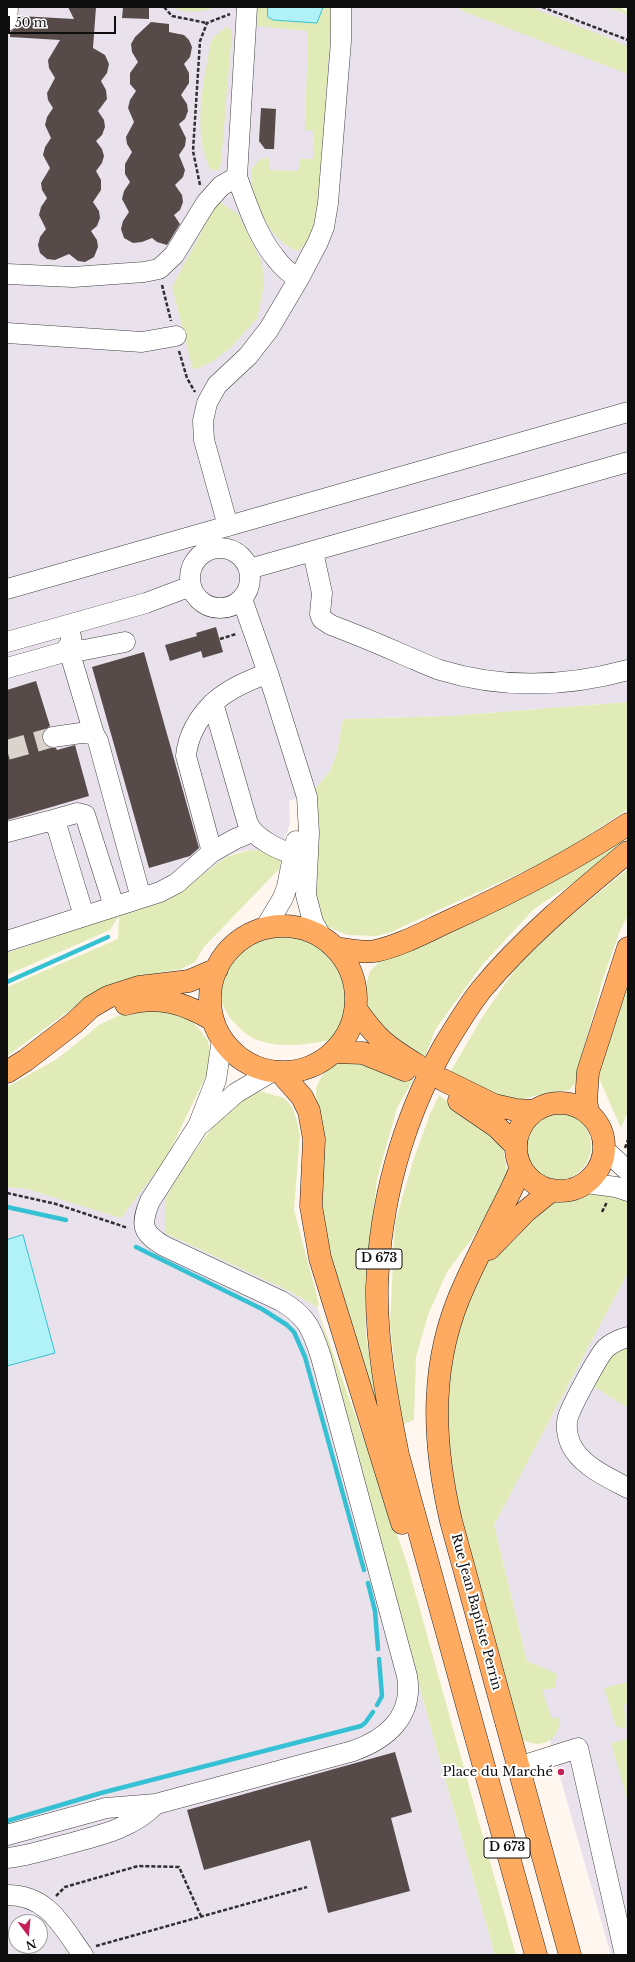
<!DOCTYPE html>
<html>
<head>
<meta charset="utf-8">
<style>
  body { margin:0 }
  #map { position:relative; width:635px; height:1962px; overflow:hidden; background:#fff7ef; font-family:"Libre Baskerville",serif }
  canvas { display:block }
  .frame { position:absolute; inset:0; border:8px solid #0e0e0e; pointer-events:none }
  .north { position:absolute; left:8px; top:1914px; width:40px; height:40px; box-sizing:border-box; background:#fff; border:1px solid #9f9f9f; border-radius:50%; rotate:164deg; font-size:11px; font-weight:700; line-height:16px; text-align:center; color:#0e0e0e }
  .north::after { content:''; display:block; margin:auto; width:14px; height:18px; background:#c42057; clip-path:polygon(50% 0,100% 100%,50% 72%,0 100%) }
  .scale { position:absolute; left:8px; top:16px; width:108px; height:18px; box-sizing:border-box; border:2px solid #0e0e0e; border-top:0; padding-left:5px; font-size:12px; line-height:14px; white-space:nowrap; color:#0e0e0e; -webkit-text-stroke:3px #fff; paint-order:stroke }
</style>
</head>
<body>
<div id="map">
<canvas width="635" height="1962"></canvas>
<div class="frame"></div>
<div class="north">N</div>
<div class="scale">50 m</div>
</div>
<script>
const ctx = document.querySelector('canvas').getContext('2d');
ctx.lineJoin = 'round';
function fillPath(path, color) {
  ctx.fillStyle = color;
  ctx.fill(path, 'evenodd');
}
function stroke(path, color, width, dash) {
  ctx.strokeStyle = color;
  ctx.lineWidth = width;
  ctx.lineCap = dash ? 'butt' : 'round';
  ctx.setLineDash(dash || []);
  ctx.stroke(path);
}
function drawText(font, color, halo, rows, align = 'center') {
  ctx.font = font + ' "Libre Baskerville",serif';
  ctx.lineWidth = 4;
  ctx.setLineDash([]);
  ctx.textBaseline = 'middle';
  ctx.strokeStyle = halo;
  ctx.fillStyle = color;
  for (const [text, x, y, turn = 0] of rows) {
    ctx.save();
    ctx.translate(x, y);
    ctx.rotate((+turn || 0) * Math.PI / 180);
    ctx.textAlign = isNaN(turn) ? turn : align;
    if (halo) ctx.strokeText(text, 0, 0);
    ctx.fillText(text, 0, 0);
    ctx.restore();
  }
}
fillPath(new Path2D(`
  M7,7H606L628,15V702L450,716L343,719L337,753L330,771L312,793L289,801L290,823L281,851L250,850L237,852L226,857L175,896L7,953Z
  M166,1158L183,1168L165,1233L287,1290L317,1307L433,1736L495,1955H7V1187L27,1189ZM16,1922H40V1946H16Z
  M628,1272V1955H611L527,1661L494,1525Z`), '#e9e2ed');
fillPath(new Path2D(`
  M173,7H216C205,12 183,14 173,7Z
  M258,7H330L331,22L319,199C317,210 311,244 299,250C295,252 292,248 288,246C269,233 259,212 253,190C251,183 252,175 252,168L261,159L270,158V170L298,171L300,159H313L314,131L305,130L308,35L306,31L257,26Z
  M460,7H530L628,46V74L460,10Z
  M607,7H619L628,12V15Z
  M226,27L232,30L221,163L219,170H211C194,140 201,91 208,58C209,53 209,44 212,40C215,35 221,31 226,27Z
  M218,201L238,214L262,263L264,285L257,319L230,348L212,362L193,370L172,287Z
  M628,702V809L555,857L391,932L377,936L347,935L326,926L317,910L313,880L312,793L330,771L337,753L343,719L450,716Z
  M628,831V838L576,881L534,909L482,965L435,1030L423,1062L368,1021L364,993L370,971L384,957Z
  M250,850L281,851L280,868L204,947L195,962L181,969L144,975L114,984L88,997L7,1056V987L118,939L119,916L110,930L7,975V953L175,896L226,857Z
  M628,869V915L619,933L602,982L582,1054L577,1081L569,1090L546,1093L507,1103L448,1076L481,1019L523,958L564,921Z
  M277,934C283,935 290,934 296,936C326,942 349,973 346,1004C345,1018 338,1029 330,1040C305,1045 279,1049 255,1039C246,1035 238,1027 231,1019C208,989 225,950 259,938C265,936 272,935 277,934Z
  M628,962V1111L621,1128L598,1076Z
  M161,1008L185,1015L200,1030L208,1041L211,1056L208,1072L166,1158L121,1218L27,1189L7,1187V1087L57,1059L99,1025L115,1017L137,1010Z
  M346,1059L363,1060L413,1080L397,1108L377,1179L365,1280L366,1335L380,1427L320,1228L316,1088C323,1070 330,1068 346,1059Z
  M259,1091L284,1098L292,1107L296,1117L300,1135L294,1210L319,1304L317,1307L407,1563L516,1955H495L433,1736L317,1307L287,1290L165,1233V1199L183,1168L220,1117L246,1094Z
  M439,1095L497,1141L503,1150L507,1170L506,1183L473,1237L447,1272L428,1315L416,1357L414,1420L401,1425L390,1323L395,1223L413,1161L430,1114Z
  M523 1146a34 34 0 1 1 68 0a34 34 0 1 1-68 0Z
  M592,1192L628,1198V1272L494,1525L527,1661L557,1674L555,1688L542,1690L552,1719L560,1717C560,1744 537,1751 517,1736L483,1618L446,1452L452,1332L470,1289L492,1253L550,1203H566Z
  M625,1347H628V1408L593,1386L608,1359Z
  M628,1682V1703L624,1705L626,1729L616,1726L604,1688Z
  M628,1739V1802L611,1743Z`), '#e1ebb7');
const water = new Path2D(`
  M268,7H323L317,23L273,20L268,17Z
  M23,1235L55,1353L7,1366V1240Z`);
fillPath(water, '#b1f2f9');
stroke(water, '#35c1d3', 1);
stroke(new Path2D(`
  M7,982L108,937
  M7,1207L66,1220
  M136,1247L262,1309L287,1325L294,1332L305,1357L364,1570
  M368,1583L375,1611L378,1649
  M377,1705L382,1696L379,1659
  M7,1821L101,1793L361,1726L365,1723L373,1712`), '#35c1d3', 4.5);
fillPath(new Path2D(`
  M68,7H96L93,48L105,55L109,64L107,73L101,81L106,90L107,99L98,111L104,120L105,127L102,135L96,141L102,149L104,156L102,163L96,171L101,180V190L93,202L99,211L100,218L97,226L91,231L97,240L98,247L94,257L85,262L78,261L69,254L55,260L47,259L40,253L38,245L40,237L46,229L39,215L41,207L47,198L42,190L41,183L50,168L43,155L45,147L51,138L45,125L47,117L53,108L48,100L47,93L55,78L49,68L48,60L60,40L10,37V32L17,27L19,16L74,19Z
  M123,7H149V19L122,18Z
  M151,22L169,24V32L184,35L189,40L192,47L190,57L184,64L189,73V83L181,95L187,104L188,111L185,119L179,124L186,138L185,146L179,155L185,170L183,177L175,185L182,195L183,202L180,210L174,215L180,224L167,245L157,242L152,238L142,242L133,243L124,238L121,229L123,221L129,212L122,199L124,191L130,182L125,174V164L132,152L127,144L126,137L134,122L128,108L130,100L136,91L130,84V73L138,62L132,52L131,44L135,37Z
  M261,108L276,109L274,149H265L259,141Z
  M216,627L223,652L203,658L201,651L170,661L165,645L197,636L196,633Z
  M144,652L199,848L190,856L149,868L92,667Z
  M36,681L50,726L42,733L44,744L49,748H56L57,750L75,745L89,796L7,820V690Z
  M395,1752L412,1812L391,1818L410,1891L328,1913L310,1840L204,1870L187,1810Z`), '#574b4a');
stroke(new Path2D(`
  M7,750L53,737`), '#dbd4cd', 20, [20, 10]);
const minor = new Path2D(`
  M7,21L8,7
  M237,177C248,206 257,237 278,261C283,268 292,274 298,280
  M7,274L73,277L144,272L159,269L174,255L206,203L221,186L237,177L247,7
  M7,333L142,342L176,336
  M228,526L204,440L203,421L207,403L217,385L248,356L269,329L298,280L318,242L324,227L328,203L341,41V7
  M190 578a30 30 0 1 1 60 0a30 30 0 1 1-60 0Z
  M313,552L322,593L320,614L322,619L331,625C355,634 379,644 404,655C416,660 428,666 440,670C502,689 566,687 628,670
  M249,569L628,462
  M7,589L628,412
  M242,599L268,673L307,797L309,833L306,895L313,922L321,936
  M7,642L146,603L191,586
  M68,647L94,734
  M68,647L84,650L125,642
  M7,668L64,652L71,643V636
  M268,673C248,681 230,688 213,703L248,824C255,838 279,851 295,854
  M213,703C199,717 188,735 186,756L212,852L235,839L252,832
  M53,737L81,733L94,734L98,741L141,898
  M49,821L77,813L85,815L114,906
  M7,832L49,821L57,827L84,916
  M265,928L283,898L287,887L296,841
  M7,941L160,892L177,883L212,852
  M201,1124L236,1093L273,1071
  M604,1149L628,1171
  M586,1183L616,1187L628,1191
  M628,1337C620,1339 613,1342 606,1348C598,1356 572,1405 568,1417C565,1428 568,1441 574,1450C586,1468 609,1478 628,1488
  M518,1767L578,1748L625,1955
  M7,1835L106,1808L156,1804L353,1751C387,1739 414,1716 407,1676L321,1357C312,1329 307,1316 281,1301L164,1246C142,1233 140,1225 150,1201L198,1126L216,1080L222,1039
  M7,1858C27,1856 45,1850 64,1845C97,1836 132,1829 156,1804
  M7,1895C48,1895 61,1925 83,1955`);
const major = new Path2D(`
  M210 999a73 73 0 1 1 146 0a73 73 0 1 1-146 0Z
  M336,948C349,950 362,953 375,951C400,946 425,932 449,921C511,893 571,862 628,824
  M126,1004C160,995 184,1003 213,1020
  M356,1009C377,1039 386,1046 417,1065
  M333,1052L363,1053L405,1070
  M7,1072L26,1060L74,1023L91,1007L108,997L139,987L189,981L217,969
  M280,1072L302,1097L309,1111L314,1139L311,1206L320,1258L402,1523
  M443,1080L494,1105L516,1110L535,1111
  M459,1101L497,1127L516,1146
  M516 1147a44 44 0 1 1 88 0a44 44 0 1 1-88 0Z
  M589,1114L586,1102L588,1072L628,948
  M521,1167C513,1189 504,1203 494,1224C484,1244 474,1264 465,1284C429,1361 432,1440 451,1521L570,1955
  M489,1249L526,1211L552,1190
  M536,1955L398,1455C387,1400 376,1343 377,1287C380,1202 402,1122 443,1048C455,1028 467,1008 481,990C524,938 576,895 628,852`);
stroke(minor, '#414141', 21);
stroke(major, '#1f1f1f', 23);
stroke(new Path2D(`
  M164,7L172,16L207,23
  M542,7L628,40
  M200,185L193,151L200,41L207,23L230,14
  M162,285L171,321
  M179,351L187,378L195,392
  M220,639L236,634
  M625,1148L628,1140
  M7,1193L56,1204L128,1228
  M602,1212L607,1202
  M56,1896L65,1887L138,1866L179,1867L201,1916
  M96,1946L307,1887`), '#303030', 2.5, [4, 2]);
stroke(minor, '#fff', 20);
stroke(major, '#feaa60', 22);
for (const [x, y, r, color] of [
  [561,1772,4,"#c42057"]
]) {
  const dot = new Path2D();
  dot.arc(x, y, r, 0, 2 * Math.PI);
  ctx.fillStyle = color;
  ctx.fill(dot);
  stroke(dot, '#fff', 1.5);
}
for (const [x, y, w] of [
  [379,1259,46],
  [507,1848,46]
]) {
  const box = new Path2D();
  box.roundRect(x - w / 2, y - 10, w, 20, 3);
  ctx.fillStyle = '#fff';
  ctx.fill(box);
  stroke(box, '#0e0e0e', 1);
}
drawText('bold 12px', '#0e0e0e', null, [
  ["D 673",379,1259],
  ["D 673",507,1848]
]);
drawText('13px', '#0e0e0e', '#fff', [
  ["Rue Jean Baptiste Perrin",476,1612,75]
]);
drawText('13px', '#0e0e0e', '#fff', [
  ["Place du Marché",553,1772]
], 'right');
</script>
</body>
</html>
